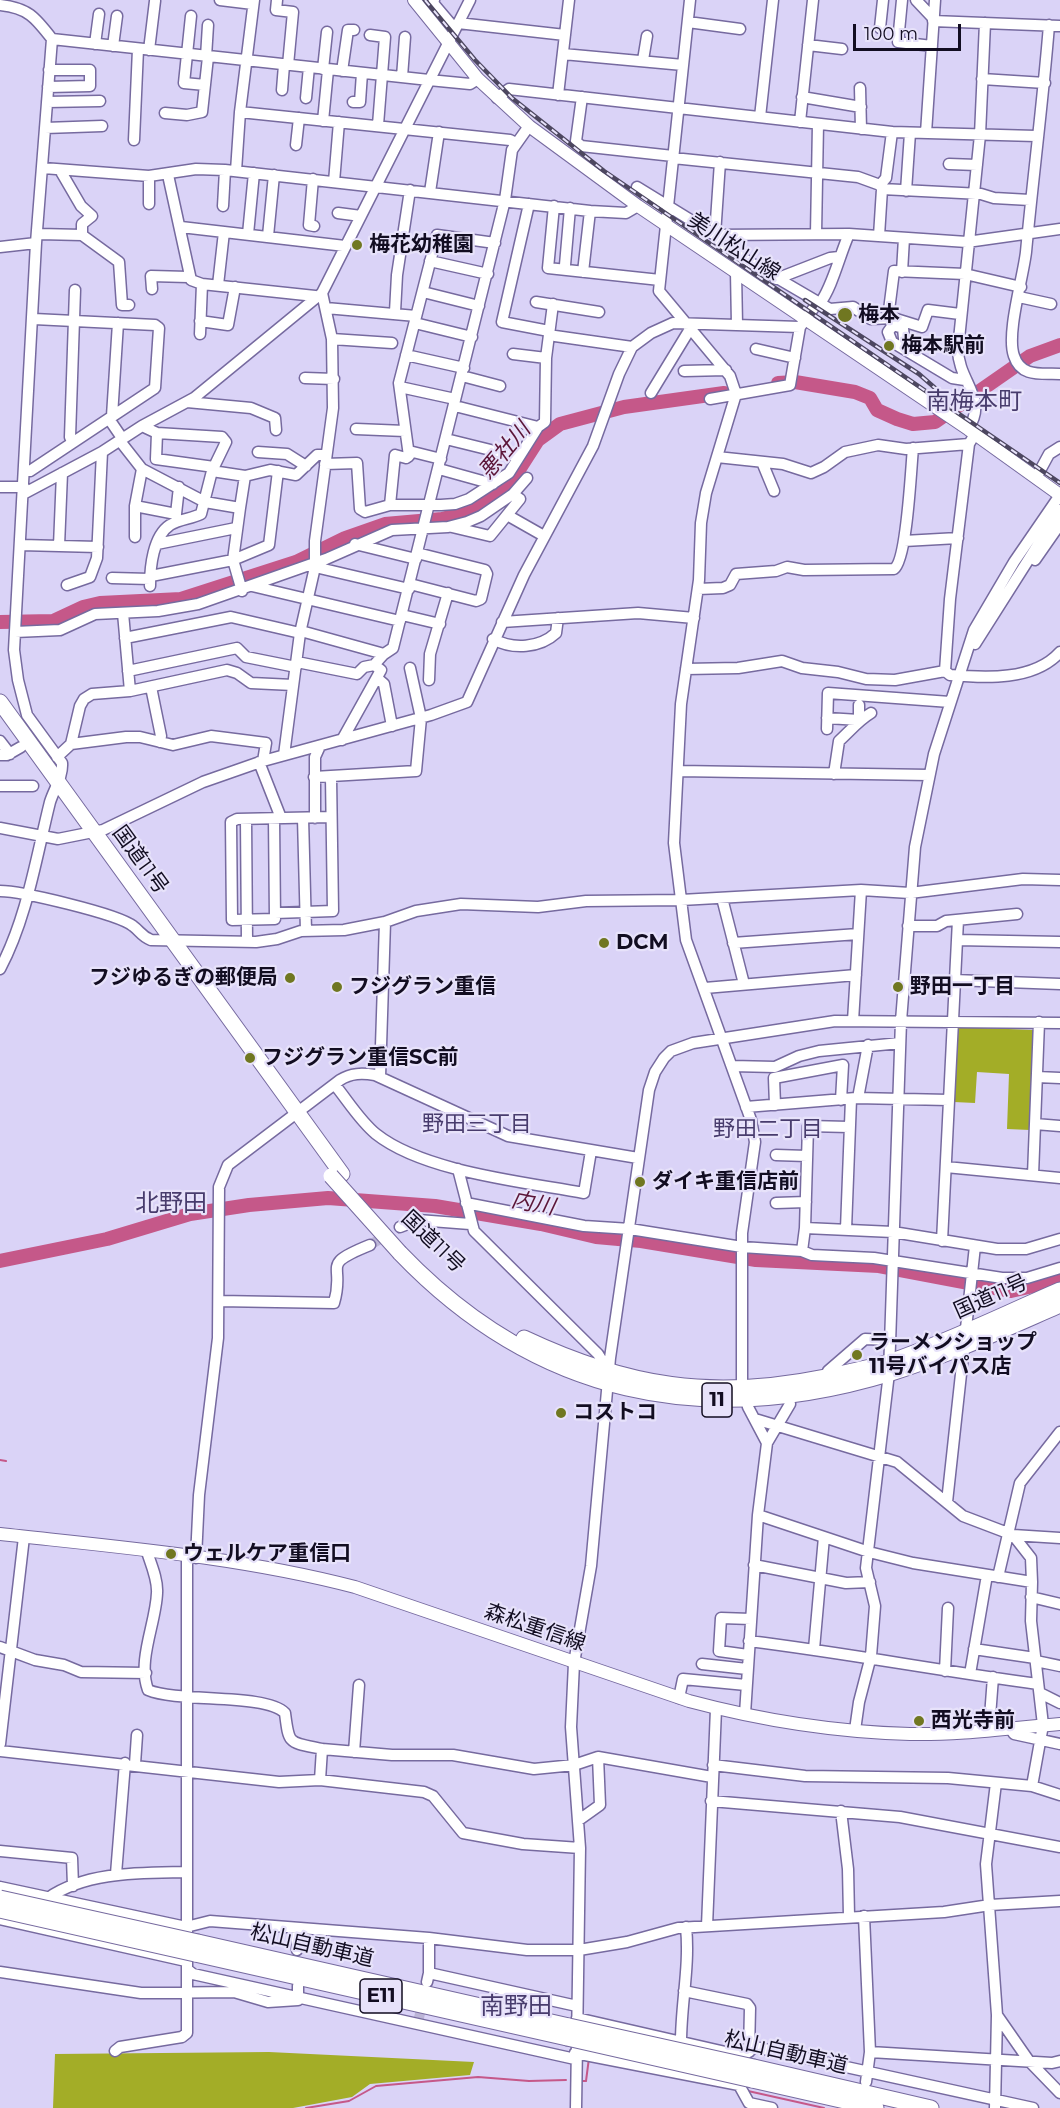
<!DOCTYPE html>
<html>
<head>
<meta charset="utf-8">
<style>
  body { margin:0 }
  #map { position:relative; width:1060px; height:2108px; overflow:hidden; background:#dad3f7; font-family:Montserrat,sans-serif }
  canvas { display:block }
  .scale { position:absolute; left:853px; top:24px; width:108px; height:27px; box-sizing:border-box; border:3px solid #120d21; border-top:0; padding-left:8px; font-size:18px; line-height:21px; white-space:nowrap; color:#120d21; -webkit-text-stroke:4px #e7e2fa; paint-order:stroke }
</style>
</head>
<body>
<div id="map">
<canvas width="1060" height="2108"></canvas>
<div class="scale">100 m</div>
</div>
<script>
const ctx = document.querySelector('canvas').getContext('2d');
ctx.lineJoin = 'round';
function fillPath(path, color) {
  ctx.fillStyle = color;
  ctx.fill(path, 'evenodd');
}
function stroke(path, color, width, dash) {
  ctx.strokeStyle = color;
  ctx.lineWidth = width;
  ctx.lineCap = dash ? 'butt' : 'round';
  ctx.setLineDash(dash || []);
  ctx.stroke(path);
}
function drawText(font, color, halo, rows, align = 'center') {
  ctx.font = font + ' Montserrat,"Noto Sans JP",sans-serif';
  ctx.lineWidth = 4.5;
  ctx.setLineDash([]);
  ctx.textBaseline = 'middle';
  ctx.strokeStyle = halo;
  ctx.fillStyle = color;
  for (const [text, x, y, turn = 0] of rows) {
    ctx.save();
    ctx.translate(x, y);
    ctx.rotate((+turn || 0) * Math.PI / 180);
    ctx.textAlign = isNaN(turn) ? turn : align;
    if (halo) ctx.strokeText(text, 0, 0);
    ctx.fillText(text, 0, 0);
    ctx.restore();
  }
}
fillPath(new Path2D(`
  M957,1027L1034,1030L1030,1130L1007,1129L1009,1074L977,1072L975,1103L954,1102Z
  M269,2052L474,2062L470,2075L370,2084L352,2097L293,2108H53L55,2054Z`), '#a3ad27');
stroke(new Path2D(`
  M0,1460L6,1461
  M583,2081H586L589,2058
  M748,2091L824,2108
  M306,2108L349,2101L376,2086L478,2077L529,2081L566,2080`), '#c55889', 2);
stroke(new Path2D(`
  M778,383L795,382L855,392L870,398L877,410L897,419L913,424L935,422L1030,356L1060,345
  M0,622L53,621L83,607L100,603L181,599L296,562L345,538L385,524L442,519L472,511L506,490L538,440L560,424L624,407L724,393
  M0,1261L107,1239L190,1214L249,1205L328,1198L435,1206L541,1224L596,1237L641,1241L756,1260L879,1266L1011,1291L1042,1284L1060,1277`), '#c55889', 14);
stroke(new Path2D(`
  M370,1245L400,1227
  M419,2018L423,2000`), '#bcb5d7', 10, [10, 5]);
const minor = new Path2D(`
  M220,0L253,4
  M277,0L276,10L293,12L288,65
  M434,0L433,3L455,29
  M690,0L659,291L730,376L736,394L706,493L701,523L699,580L681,704L674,843L686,940L751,1120L755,1142L742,1233V1381L748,1407L767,1443L758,1515L745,1714
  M902,0L898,42L932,46
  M916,0L933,18
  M0,5C28,8 35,17 52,39L36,243L14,650L18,680L27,715L62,763C63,777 54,789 50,802C36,858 27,918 0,969
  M191,16L184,83L205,85
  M933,21L1060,26
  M688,22L740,29
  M458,23L565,35
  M1049,25C1043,101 1033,177 1026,252C1023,278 1006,334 1014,356C1021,378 1042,373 1060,374
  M880,28L883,0
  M370,35L385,37L378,125
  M52,39L429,80L470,84L478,79
  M95,44L99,14
  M808,45L842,49
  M113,46L117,16
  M149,50L155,1
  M563,54L683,65
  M206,57L208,25
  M643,60L647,36
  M323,69L327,32
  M342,71L348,30H354
  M402,77L405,37
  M982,79L1045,83
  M48,87L90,86V70H49
  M860,88L861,129
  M282,90L284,65
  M558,95L569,0
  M582,97L576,141L581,146L673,156
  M802,97L861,107
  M306,98L309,67
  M497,98L509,89L892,132L1036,136
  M47,102L100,101
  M353,102H360L362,73
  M240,112L510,140L516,143
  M165,113L187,115L202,112L208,57
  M760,117L773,0
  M323,121L328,70
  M800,122L813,0
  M45,128L102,126
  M926,133L935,0
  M134,140L138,49
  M296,145L299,118
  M673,158L858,177L880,185L882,189L981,194L994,198L1030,200
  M720,162L715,235L724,247L830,309L853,307L871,319L893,318L922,327L928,310L960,314
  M949,164L977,165
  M43,168L149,176L196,169L225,170L590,211L626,213L638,206
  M60,170L81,206L92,216L82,224V235
  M236,171L240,112L254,0
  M168,175L191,280L202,284L315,296
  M313,179L309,225L314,226
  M334,182L339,122
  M880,185L886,178L892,132
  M637,187L715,235L849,234L967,242L1060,229
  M906,191L910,133
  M430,192L439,132
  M149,204V176
  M529,204L502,322L549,331
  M223,206L225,170
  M554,206L548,268L660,280
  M338,213L361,216
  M181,227L345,246
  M39,234L82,235L119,262L122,305H129
  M248,234L254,173
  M816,234L818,124
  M268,236L274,175
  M879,236L882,189
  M0,247L36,243
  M430,261L488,274
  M565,265L570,208
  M583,272L590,211
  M736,272L737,325
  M902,272L904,238
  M776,279L830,258L839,257
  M218,285L224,232
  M152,289L151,276L188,277
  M423,292L479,306
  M1019,297L1051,304
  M536,302L599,312
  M820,303C832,288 840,254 849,234
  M326,308L416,316
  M395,312L397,275L410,190
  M888,318L894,271L965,274L1021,287
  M200,321L228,325L235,287
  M415,323L472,337
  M200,334L202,284
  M555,336L632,347
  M332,339L392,343
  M756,349L795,358
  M905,349L903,328L893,325L888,332L892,342L952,378L965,380
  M513,354L546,358
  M406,355L464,368
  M684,371L726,370
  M462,376L500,386
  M305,378L334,379
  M400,387L455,399
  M651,393L690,329
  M710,399L790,385L800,327
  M187,402L251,408L275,418L276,430
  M455,406L538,427
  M112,416L118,323
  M109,419L122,438
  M142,426L157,433L222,437L226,442L212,471L201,514C191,519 180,519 170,525C153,536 150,567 150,586
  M356,429L405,431
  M968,429C989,398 958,382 958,349L980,135L985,23
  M157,433L156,459L214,467
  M975,434L969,444L950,599L945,671L950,675C985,678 1034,681 1060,652
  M446,439L519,457
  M120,441L142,469L205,502L240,508L233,560L242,591
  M72,442L70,437L75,290
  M409,451L441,459
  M258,452L287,454L306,466
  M717,457L783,464L811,473L824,467L845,452L878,445L906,449L969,444
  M762,462L774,491
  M325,464L357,463L360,509L365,512L390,505H441L455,504L469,499L509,473L538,427L545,422L546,358L553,304
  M439,469L493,484
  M24,471H30L155,388L159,328L155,325L34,319
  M212,471L245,476L270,470L296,475L317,455H326
  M1036,478L1049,454L1060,447
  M0,487H24
  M23,494L102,452L142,426L194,398L322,293L470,0
  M390,505L395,455L406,458L409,456L399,383L437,235L495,243
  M135,506L176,514L179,487
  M240,508L245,476
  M507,515L544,536
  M452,527L490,536L520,499L513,494
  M135,537V506L142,469
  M904,541L958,538
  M157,544L236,528
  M355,544L416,559
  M21,545L98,547
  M59,546L62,473
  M1035,560L1060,524
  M315,567L409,589
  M151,576L233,560L269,545L278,471
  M112,578L150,579
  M410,584L476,601L481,599L487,574L485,570L417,553
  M67,585L90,577L97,558L102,452
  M252,586L400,621
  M698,589L723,588L730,585L736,574L776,571L787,567L804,570L894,569C907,560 911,468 913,448
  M123,613L130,691
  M402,615L440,624
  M502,622L638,613L694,618
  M301,631L384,654
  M15,632L60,630L95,614L158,611L198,604L326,559L392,530L448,527L467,522L481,516L513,494L527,478
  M125,638L231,617L300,633
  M493,639C513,650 540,648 556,633L558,618
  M975,644L1060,510
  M297,662L357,674L364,667L374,665
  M686,669L738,668L782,661L802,668L838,672L866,679L895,680L945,671
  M128,671L237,648L246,657L296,667
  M377,678L384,684L392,726
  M429,680L430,654L448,593
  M151,687L161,736L160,742
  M827,718L859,720V705
  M827,729L828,693L950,702
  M342,740L381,670L374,665L384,654L393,648L505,200L512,150L529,126
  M0,741L10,754
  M71,744L80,706L84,699L92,694L130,691L227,670L237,673L251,683L293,685
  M0,755H7L21,747
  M284,755L300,633L315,567V541L333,408L332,339L322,293
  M57,757L71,744L126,737H140L173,745L211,736L266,743L263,761
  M259,762L281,818
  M679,771L929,775
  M834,774L839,741C850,731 859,720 871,713
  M314,777L416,771L421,718L410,668
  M0,786H33
  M274,818L275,919L232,920L231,822L237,819L331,817
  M303,818L306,931
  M315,818V757L320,746
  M246,819L247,941
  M0,828L58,839L103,830L203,782L263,761L431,715L467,702L524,575L593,446L619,374L632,347L651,333L673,323L800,327L818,302
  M0,891C21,891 118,914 133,926C140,931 141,936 151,940L256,942L277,939L301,931L344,930L385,922L416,911L461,904L538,907L586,901L681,900L861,890L910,893L1023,879L1060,880
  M722,898L744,984
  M275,913L333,911L331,777
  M908,926H937L946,921L1017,914
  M957,940L1060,942
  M733,943L858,934
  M954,980L1060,984
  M705,988L856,975
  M853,1021L861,890
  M732,1066L775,1067L799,1056L819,1051L900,1043
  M380,1077L385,922
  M1037,1077L1060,1078
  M335,1085C348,1101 360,1121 376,1134C424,1172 525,1182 584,1193L591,1151
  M858,1098L868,1045
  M775,1105L774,1078L843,1065L841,1100
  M746,1107L856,1098L949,1100
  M1035,1124L1060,1126
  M776,1155L807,1156
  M946,1167L1060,1178
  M458,1169L474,1231L598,1354L609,1372
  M1033,1175L1039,1022
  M466,1203L584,1226L630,1229L742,1247L802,1251L805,1228L893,1232L997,1249H1026L1060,1239
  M776,1203L806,1202
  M400,1227L418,1220L470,1224
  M805,1228L808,1126L849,1127
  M846,1229L851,1099
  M942,1241L958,920
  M802,1251L812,1255L874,1258L1002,1278H1027L1060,1268
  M219,1301L334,1303C346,1263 318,1266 370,1245
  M829,1376L828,1371L865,1339L890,1340
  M755,1419L897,1462L963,1516L1013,1535L1060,1538
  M767,1443L790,1404
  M947,1502L975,1246
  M758,1515L869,1552L913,1563L1032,1582L1031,1621L1043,1725L1032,1786
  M1013,1535L1031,1558L1032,1582
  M147,1552C151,1564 158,1580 157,1593C156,1623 137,1660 148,1690C179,1703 265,1693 285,1713C289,1745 288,1742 322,1749
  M196,1558L199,1495L218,1338L219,1187L228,1165L340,1080C351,1073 362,1073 375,1075L508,1136L638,1158
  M754,1565L846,1583L870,1582
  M998,1577L1020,1483L1060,1432
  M1031,1597L1060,1604
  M749,1641C846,1653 941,1671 1038,1684
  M0,1647L35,1660L64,1665L81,1672L146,1673
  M814,1649L824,1537
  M974,1649L1035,1658
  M748,1655L719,1651L721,1618L751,1619
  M1036,1661L1060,1666
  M702,1664L747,1669
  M945,1671L948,1608
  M970,1674L987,1575
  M1040,1693L1060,1703
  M679,1698L683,1679L746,1685
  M1010,1728L1014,1734L1060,1744
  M855,1730L859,1702L871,1656L875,1606L866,1568L889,1373L901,1021L915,847L934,754L974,630L1014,562L1060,495
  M989,1730L993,1677
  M0,1744L24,1537
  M0,1751L279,1782L320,1780L424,1792L433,1796L463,1833L523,1844L580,1848
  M354,1752L359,1685
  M135,1764L137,1735
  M713,1765L805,1776L948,1778L1032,1786L1060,1795
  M320,1780L322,1749L392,1755H453L534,1769L574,1765L598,1757L712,1777
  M996,1783L986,1864L997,2015L1029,2061L1060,2093
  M711,1801L900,1817L1060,1847
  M841,1811L848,1869L849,1916
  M579,1820L600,1805L598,1757
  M0,1851L72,1858L73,1886
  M116,1874L125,1763
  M0,1887L186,1927L210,1921L429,1938L527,1950H579L627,1942L678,1928L944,1912L990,1905L1060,1901
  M48,1898C87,1871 141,1873 186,1872
  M864,1916L870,2052L866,2082
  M0,1919L186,1961
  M707,1926L716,1709
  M296,1928L297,1950
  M188,1970L193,1974L575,2059
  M0,1972L141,1993L234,1992L268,2002L298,2000V1986
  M429,1973V1938
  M427,1982L429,1973L577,2006
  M684,1991L747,2004L750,2008L749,2052
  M577,2018L743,2056L755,2047L1033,2108
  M681,2042C681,2003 690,1966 686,1927
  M115,2051L120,2047L182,2037L187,2033V1556
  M870,2052L1052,2063L1060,2061
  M575,2053L739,2085L749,2103L772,2108
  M576,2108L580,1848L571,1727L574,1663L591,1566L610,1358L649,1090L655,1072L664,1058L671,1051L693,1043L835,1021L1060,1023
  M995,2108L997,2015`);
const major = new Path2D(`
  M414,0L478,79L529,126L638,206L968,429L1060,495
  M0,1534C118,1547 240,1557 355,1587L689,1701C760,1720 836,1732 910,1734C960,1735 1010,1728 1060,1724`);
const highway = new Path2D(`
  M0,702L342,1174
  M400,1253C537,1396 704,1430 891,1373C949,1355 1005,1329 1060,1305
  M524,1338C628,1387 712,1400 825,1377C848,1372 870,1368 892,1361C950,1341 1004,1314 1060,1290
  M198,1942L569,2026
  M195,1954L567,2038
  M754,2067L931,2108
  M752,2080L876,2108`);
stroke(minor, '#766a9f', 13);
stroke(major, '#766a9f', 14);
stroke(highway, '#766a9f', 17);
stroke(minor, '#fff', 10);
stroke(major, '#fff', 12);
stroke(highway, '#fff', 15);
const rail = new Path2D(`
  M425,0L475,60L512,98L604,171L1060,483
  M805,300L919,374L943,395`);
stroke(rail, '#4d4760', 4.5);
stroke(rail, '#e7e2fa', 2, [7]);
const highwayBridge = new Path2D(`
  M331,1176L400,1253
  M0,1898L198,1942
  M0,1910L195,1954
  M569,2026L754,2067
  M567,2038L752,2080`);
stroke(highwayBridge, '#766a9f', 17, []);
stroke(highwayBridge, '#fff', 15);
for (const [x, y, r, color] of [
  [357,245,6,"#707721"],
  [845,315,8,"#707721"],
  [889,346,6,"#707721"],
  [604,943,6,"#707721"],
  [290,978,6,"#707721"],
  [337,987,6,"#707721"],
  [898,987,6,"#707721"],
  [250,1058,6,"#707721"],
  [640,1182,6,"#707721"],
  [857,1355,6,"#707721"],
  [561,1413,6,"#707721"],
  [171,1554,6,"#707721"],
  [919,1721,6,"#707721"]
]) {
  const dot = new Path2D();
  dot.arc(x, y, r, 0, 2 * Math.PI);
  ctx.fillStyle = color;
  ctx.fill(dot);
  stroke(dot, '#e7e2fa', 2);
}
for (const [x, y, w] of [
  [717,1400,30],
  [381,1996,42]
]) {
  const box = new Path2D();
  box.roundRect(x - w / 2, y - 17, w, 34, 4.5);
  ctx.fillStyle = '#e7e2fa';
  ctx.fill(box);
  stroke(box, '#120d21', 1.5);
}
drawText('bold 20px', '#120d21', null, [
  ["11",717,1400],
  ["E11",381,1996]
]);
drawText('bold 21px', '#120d21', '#e7e2fa', [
  ["梅花幼稚園",369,245],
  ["梅本",858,315],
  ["梅本駅前",901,346],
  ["DCM",616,943],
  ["フジゆるぎの郵便局",278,978,"right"],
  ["フジグラン重信",349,987],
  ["野田一丁目",910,987],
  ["フジグラン重信SC前",262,1058],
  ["ダイキ重信店前",652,1182],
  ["ラーメンショップ",869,1343],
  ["11号バイパス店",869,1367],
  ["コストコ",573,1413],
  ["ウェルケア重信口",183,1554],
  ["西光寺前",931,1721]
], 'left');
drawText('21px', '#120d21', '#e7e2fa', [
  ["美川松山線",734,247,33],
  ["国道11号",140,860,54],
  ["国道11号",433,1242,44],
  ["国道11号",991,1297,-24],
  ["森松重信線",535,1628,19],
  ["松山自動車道",312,1946,13],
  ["松山自動車道",786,2053,13]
]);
drawText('italic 22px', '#5b1538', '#e7e2fa', [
  ["悪社川",505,451,-50],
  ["内川",533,1204,11]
]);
drawText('22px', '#483c6d', '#e7e2fa', [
  ["野田三丁目",477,1125],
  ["野田二丁目",768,1130]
]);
drawText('24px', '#483c6d', '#e7e2fa', [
  ["南梅本町",974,402],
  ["北野田",171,1204],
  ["南野田",516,2007]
]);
</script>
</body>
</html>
